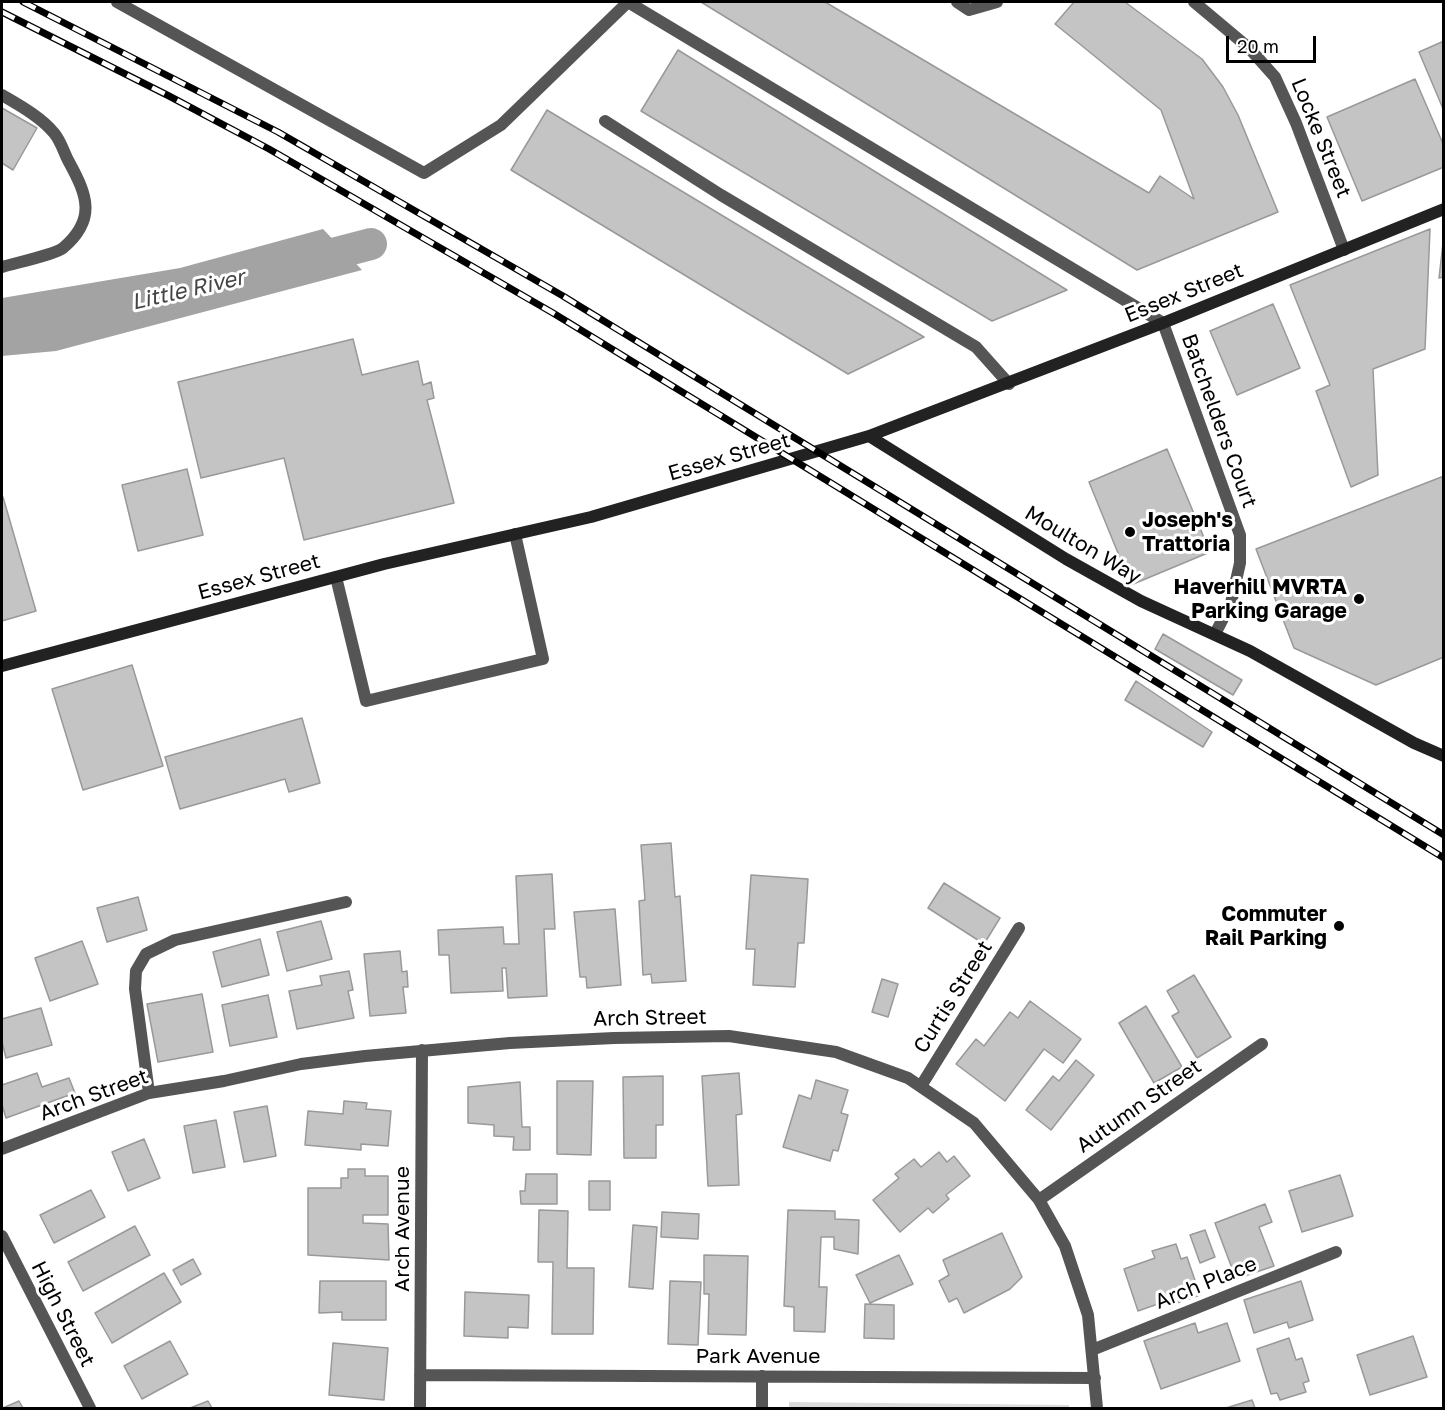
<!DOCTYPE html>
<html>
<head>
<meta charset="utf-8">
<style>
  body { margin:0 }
  #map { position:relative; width:1445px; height:1410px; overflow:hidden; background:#fff; font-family:"Golos Text",sans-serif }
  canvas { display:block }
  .frame { position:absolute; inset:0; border:3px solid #000; pointer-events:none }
  .scale { position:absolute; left:1226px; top:36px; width:90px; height:27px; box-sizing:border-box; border:3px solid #000; border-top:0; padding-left:8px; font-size:18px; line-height:21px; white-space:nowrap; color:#000; -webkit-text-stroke:4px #fff; paint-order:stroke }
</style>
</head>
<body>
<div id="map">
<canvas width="1445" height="1410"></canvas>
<div class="frame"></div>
<div class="scale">20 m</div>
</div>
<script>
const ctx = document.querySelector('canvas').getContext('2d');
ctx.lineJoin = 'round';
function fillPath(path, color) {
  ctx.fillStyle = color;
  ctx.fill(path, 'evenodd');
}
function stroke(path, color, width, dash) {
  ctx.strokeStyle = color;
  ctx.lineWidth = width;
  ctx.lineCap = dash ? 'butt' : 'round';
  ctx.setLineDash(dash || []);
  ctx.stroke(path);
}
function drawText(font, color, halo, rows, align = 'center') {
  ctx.font = font + ' "Golos Text",sans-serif';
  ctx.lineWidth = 6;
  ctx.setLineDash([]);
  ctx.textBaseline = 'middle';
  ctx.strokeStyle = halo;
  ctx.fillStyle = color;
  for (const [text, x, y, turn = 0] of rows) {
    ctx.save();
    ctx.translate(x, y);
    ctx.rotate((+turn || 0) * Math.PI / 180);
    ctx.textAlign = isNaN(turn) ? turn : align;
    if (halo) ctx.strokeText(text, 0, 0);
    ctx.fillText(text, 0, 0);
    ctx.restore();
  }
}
fillPath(new Path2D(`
  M789,1402L1069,1405V1408H789Z`), '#dcdcdc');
fillPath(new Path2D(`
  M323,229L362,270L56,351L2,356V298L180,268Z`), '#a3a3a3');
stroke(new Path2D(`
  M302,262L371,244`), '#a3a3a3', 32);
const building = new Path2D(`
  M701,2H825L1149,193L1160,176L1194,199L1161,110L1055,24L1074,2H1125L1202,59L1223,87L1238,115L1278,212L1137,270Z
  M1444,41V111L1419,52Z
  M678,50L1067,290L992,321L641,111Z
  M1415,79L1444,146V167L1362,201L1327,117Z
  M2,108L37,128L13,170L2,163Z
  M547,110L924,337L848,374L511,170Z
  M1430,229L1425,349L1373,369L1378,475L1351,487L1316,391L1330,385L1290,285Z
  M1444,234V277L1439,278Z
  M1273,304L1300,368L1237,395L1210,331Z
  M353,339L362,375L418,361L423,385L431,382L434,398L427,400L454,503L304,540L284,458L201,478L178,382Z
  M1167,449L1210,552L1131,585L1089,482Z
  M187,469L203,535L138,551L122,485Z
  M1444,476V657L1376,685L1294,648L1256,549Z
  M2,497H3L36,611L2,621Z
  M1163,634L1242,680L1233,695L1155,649Z
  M132,665L163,766L83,790L52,689Z
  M1136,681L1212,732L1203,747L1125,700Z
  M302,718L320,783L289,792L285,779L180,809L165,757Z
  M671,843L675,897L680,896L686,981L652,983L651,974L643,975L639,901L645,900L641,845Z
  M552,874L555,929H544L547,996L508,998L506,968H502L503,991L451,993L449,955H439L438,930L503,927L504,944H519L516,876Z
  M751,875L808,879L804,943H798L795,987L753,985L755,949H746Z
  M944,883L1000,918L984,944L928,908Z
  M138,897L147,930L107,942L97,908Z
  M615,909L621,985L587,988L586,977H580L574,912Z
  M321,921L332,959L287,971L277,932Z
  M260,939L269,975L222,987L213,952Z
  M82,941L98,984L50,1001L35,958Z
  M400,951L402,972L407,971L408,987H403L406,1013L370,1016L364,954Z
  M349,971L353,990L348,991L354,1018L297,1029L289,991L322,985L320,976Z
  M1194,975L1231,1037L1197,1058L1172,1016L1179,1012L1167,991Z
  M882,979L898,984L888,1017L872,1012Z
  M202,994L213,1052L158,1062L147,1004Z
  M268,995L277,1037L230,1046L222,1005Z
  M1030,1001L1081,1039L1063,1063L1044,1049L1005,1101L956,1064L976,1039L984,1046L1010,1012L1018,1018Z
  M1146,1006L1182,1067L1154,1083L1119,1023Z
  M41,1008L52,1045L6,1058L2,1042V1019Z
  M1076,1060L1094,1075L1051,1130L1026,1110L1053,1076L1059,1081Z
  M37,1073L42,1087L69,1078L75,1093L6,1118L2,1105V1085Z
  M739,1073L742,1114L736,1115L739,1185L708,1186L702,1076Z
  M663,1076V1125H656V1158H624L623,1077Z
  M816,1080L848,1090L841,1113L848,1115L838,1151L833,1150L830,1161L783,1147L799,1095L811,1099Z
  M557,1081H593L591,1155L557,1154Z
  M520,1082L522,1127H530V1150H513L514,1137L494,1136V1125L468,1123V1087Z
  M344,1101L367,1103L366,1109L391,1111L388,1146L361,1144V1150L305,1145L308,1111L343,1114Z
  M267,1106L276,1156L244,1162L234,1112Z
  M216,1120L225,1167L193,1173L184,1126Z
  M144,1139L160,1178L128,1191L112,1152Z
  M939,1152L947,1162L954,1156L970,1176L946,1195L949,1199L933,1213L928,1208L900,1232L873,1200L899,1178L895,1174L914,1159L921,1167Z
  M348,1169H365V1176H388V1215H363V1223L388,1224L389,1260L308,1255V1188H341V1178H348Z
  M526,1174H557V1204H521L520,1191H525Z
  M1340,1175L1353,1216L1302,1232L1289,1191Z
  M589,1181H610V1210H589Z
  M91,1190L105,1217L54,1243L40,1215Z
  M1265,1204L1272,1222L1259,1227L1274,1266L1236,1279L1215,1223Z
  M539,1210L568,1211L567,1268H594L593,1334H552L553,1262H538Z
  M788,1210L835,1211V1219L859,1220L858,1254L834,1249V1237H821L819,1287H827L825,1332L794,1331V1307L784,1306Z
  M662,1212L699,1214L698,1239L661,1237Z
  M633,1225L657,1227L653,1289L629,1287Z
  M135,1226L150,1255L83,1291L68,1262Z
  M1205,1230L1215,1257L1200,1263L1190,1235Z
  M1002,1233L1022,1277L1010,1289L964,1313L957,1298L949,1302L939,1281L949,1275L943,1260Z
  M1176,1244L1181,1259L1187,1257L1200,1295L1171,1305L1169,1300L1138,1311L1124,1269L1155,1258L1152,1251Z
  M704,1255L748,1256L746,1335L708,1334L709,1294H704Z
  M899,1255L913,1284L870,1303L856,1275Z
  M193,1259L201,1274L181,1285L173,1270Z
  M164,1273L181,1302L112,1343L95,1313Z
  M320,1281H386V1320H342V1312L319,1313Z
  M670,1281L701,1282L698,1345L668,1344Z
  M1301,1281L1313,1320L1289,1328L1287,1322L1254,1333L1244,1300Z
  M465,1292L529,1295L528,1328L508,1327V1338L464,1336Z
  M865,1304L894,1305V1339L864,1338Z
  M1195,1323L1198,1333L1227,1323L1240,1361L1161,1389L1144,1341Z
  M1413,1336L1427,1377L1370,1395L1357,1355Z
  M1289,1338L1296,1360L1302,1358L1309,1381L1303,1383L1306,1392L1280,1400L1277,1393L1271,1394L1257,1349Z
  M170,1341L188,1374L142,1399L124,1366Z
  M333,1343L388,1348L384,1400L329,1395Z
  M1252,1400L1255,1408H1226Z
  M19,1401L23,1408H3Z
  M208,1401L212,1408H190Z`);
fillPath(building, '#c4c4c4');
stroke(building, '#999', 1.5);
stroke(new Path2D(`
  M117,2L424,173L501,125L628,2
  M628,2L1163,323
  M957,2L969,10L997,2
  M2,95C19,105 41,117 54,133C61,141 64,153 69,162C87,195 97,219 63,248C54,255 15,263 2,267
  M605,121L721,195L976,347L1009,384
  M336,577L366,701L543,659L515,534`), '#555', 12);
stroke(new Path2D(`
  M1194,2L1249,48L1275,77L1296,123L1344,250
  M1163,323L1240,535V563L1231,603L1215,634
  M921,1086L1019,928
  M149,1093L135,989L136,971L146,954L175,940L346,902
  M2,1149L149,1093L224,1081L301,1064L365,1056L510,1043L614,1038L729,1036L836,1052L908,1078L974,1123L1039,1200L1065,1246L1088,1315L1097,1408
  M1039,1200L1262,1044
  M1092,1350L1336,1252
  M420,1375L1095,1378
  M420,1408L422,1050
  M762,1408V1376`), '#555', 12);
stroke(new Path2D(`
  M2,1236L90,1408`), '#555', 12);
stroke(new Path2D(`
  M869,436L1066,559L1141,601L1250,651L1414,743L1444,756
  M2,666L384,564L591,517L869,436L1163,323L1444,209`), '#222', 12);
const rail = new Path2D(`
  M23,2L278,132L563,296L1444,835
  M2,12L169,96L269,149L553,313L1444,858`);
stroke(rail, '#000', 7);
stroke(rail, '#fff', 4.5, [14]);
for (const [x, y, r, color] of [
  [1130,532,6,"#000"],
  [1359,599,6,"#000"],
  [1339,926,6,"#000"]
]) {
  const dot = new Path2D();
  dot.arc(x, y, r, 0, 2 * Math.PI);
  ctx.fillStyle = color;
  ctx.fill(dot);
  stroke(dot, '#fff', 2);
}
drawText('21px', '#000', '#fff', [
  ["Locke Street",1321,138,68],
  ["Essex Street",1184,293,-22],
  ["Batchelders Court",1219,421,70],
  ["Essex Street",729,457,-16],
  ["Moulton Way",1083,545,31],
  ["Essex Street",259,577,-15],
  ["Curtis Street",953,997,-58],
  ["Arch Street",650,1018,-1],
  ["Arch Street",94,1095,-20],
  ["Autumn Street",1139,1106,-35],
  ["Arch Avenue",402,1229,-90],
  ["Arch Place",1206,1283,-22],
  ["High Street",63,1314,63],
  ["Park Avenue",758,1356]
]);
drawText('bold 21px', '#000', '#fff', [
  ["Joseph's",1142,520,"left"],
  ["Trattoria",1142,544,"left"],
  ["Haverhill MVRTA",1347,587],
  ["Parking Garage",1347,611],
  ["Commuter",1327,914],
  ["Rail Parking",1327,938]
], 'right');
drawText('italic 22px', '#444', '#fff', [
  ["Little River",188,290,-13]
]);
</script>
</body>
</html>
